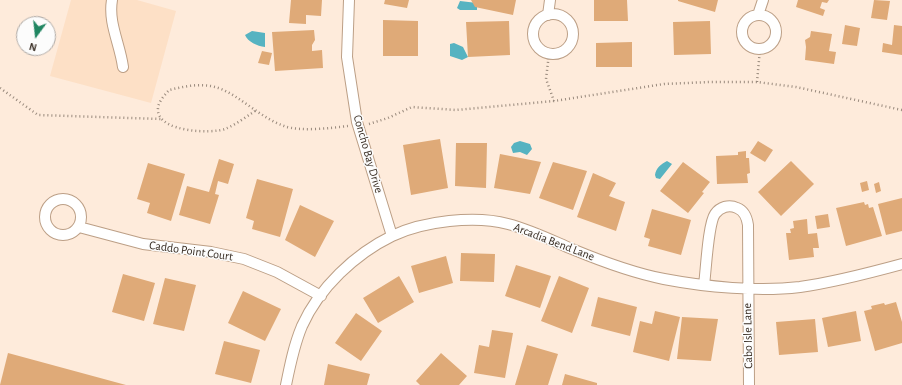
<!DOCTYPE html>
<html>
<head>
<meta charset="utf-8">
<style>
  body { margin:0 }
  #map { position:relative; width:902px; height:385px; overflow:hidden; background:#feebdb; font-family:"Alegreya Sans",sans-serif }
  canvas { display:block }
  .north { position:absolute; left:16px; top:16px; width:40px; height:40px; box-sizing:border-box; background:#fcfcfc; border:1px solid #aea9a5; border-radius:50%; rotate:195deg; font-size:11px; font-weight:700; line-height:16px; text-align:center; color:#382d23 }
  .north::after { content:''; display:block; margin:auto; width:14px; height:18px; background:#208662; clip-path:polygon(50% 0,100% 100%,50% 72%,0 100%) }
</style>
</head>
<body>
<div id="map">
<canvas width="902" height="385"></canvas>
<div class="north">N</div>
</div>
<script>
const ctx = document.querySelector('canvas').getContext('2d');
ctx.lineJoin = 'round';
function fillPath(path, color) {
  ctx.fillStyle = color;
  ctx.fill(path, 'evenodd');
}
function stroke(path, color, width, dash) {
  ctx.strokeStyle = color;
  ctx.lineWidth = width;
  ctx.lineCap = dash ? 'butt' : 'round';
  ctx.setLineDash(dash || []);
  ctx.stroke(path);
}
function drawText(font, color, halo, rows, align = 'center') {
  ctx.font = font + ' "Alegreya Sans",sans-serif';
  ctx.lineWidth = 3;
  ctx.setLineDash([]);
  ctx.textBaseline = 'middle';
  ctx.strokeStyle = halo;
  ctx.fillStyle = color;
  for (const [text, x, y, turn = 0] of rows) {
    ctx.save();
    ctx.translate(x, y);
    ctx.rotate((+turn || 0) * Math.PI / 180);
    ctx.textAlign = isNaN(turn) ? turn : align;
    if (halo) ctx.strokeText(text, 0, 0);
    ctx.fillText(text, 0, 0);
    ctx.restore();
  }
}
fillPath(new Path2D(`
  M71,0H137L176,11L151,103L50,76Z`), '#fde0c6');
fillPath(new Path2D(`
  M460,1L477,3V10H460L457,8Z
  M252,31L265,33V47C257,46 248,42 245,35Z
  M454,43L463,47L468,57L462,60L450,56V44Z
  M520,141L530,144L532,149L527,155L520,152L513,153L511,147L514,143Z
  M667,161L672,164L660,179L656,178L655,175C656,168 661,164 667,161Z`), '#56b3c1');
fillPath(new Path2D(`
  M291,0H322L321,16L306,15V24L289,23Z
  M385,0H409L407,8L384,4Z
  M471,0H516L513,15L475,7Z
  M594,0H627L628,21H594Z
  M678,0H718L715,12L678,1Z
  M798,0H829L827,3L822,2L820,8L825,10L823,16L796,7Z
  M874,0L890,1L887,20L871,18Z
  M383,20L418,21V56H383Z
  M509,21L510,55L468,57L466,22Z
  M710,21L711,54L674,55L673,22Z
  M845,25L860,28L857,46L842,44Z
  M894,25L902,26V55L882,52L883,43L892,45Z
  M314,30L315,40L312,45V51L322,50L323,68L275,71L272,32Z
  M811,31L832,34L829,51L836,52L834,64L805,60L806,47L805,40L810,37Z
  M632,42V67H596V43Z
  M262,51L272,53L269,65L258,63Z
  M440,139L448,188L411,195L403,145Z
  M758,141L773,150L765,162L750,153Z
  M456,143H487L486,188L455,186Z
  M746,151V158H749L750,173L747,174L748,183L717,184L716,156L738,155V152Z
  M500,154L541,162L530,194L494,188Z
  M219,159L234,164L228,184L218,181L215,194L219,195L210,224L179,215L187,186L209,192Z
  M791,161L814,184L781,216L758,192Z
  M553,162L587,171L573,210L539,198Z
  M683,162L710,182L702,192L704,193L688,213L660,191Z
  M148,163L185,174L171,221L147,213L150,203L137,199Z
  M593,173L616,183L609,196L625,202L616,231L577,217Z
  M257,179L293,189L280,237L252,229L254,221L246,218Z
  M867,181L869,190L862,192L860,183Z
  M879,182L881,191L876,193L874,184Z
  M902,198V231L886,235L878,204Z
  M864,202L865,205L868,204L869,208L873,207L882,236L846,246L836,208Z
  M300,205L334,221L315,257L285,240Z
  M652,209L691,220L681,255L648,246L650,239L644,237Z
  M828,214L830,227L817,229L815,216Z
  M807,219L808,234L817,233L819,248H813L814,257L789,260L786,233H791L790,229L794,228L793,221Z
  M461,253L495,254L494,282L460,281Z
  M446,256L453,283L419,293L411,266Z
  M516,265L551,276L540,308L505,296Z
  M123,274L155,283L144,321L112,312Z
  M399,276L414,302L378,323L363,298Z
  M559,276L589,288L572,333L541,321Z
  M165,278L196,285L184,331L153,324Z
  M243,291L281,309L265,341L228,323Z
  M598,297L637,307L630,336L591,326Z
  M896,302L902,322V343L875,351L864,311L872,309L871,306L884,303L885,305Z
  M655,311L680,317L669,361L633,352L640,321L652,324Z
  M856,311L861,341L828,347L822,318Z
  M356,313L382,331L361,361L335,343Z
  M682,317L718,319L711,361L677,359Z
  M815,319L818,352L779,355L776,322Z
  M492,330L513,333L505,378L474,373L479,345L489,347Z
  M224,341L260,350L251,383L215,374Z
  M527,345L558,354L548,385H515Z
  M8,353L126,385H0Z
  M441,353L467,376L459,385H420L416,381Z
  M328,364L370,374L367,385H324Z
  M565,374L597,383V385H562Z`), '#dfaa78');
const street = new Path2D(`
  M112,0C108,23 120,44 123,67
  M349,0L347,57L357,122L392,236
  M533 34a20 20 0 1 1 40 0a20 20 0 1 1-40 0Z
  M548,15L550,0
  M758,15L763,0
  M742 32a17 17 0 1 1 34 0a17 17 0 1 1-34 0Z
  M45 217a18 18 0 1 1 36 0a18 18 0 1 1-36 0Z
  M79,227L143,244L211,252L244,259L277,272L321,296
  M704,285C706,271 708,224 715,214C720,207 729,204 737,208C745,211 747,218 748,225L749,385
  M286,385C290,365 294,345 302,326C319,288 355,254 392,236C423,221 475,215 508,224C531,230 551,240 572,249C601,261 633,273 664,279C706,287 758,292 800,287C835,282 869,273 902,264`);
stroke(street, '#bc9f86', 12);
stroke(new Path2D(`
  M549,54L546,79L554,101
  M757,82L760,49
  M0,88L38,115L161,119
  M255,111C246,117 235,125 225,129C211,134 160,132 158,111C157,103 164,96 169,90C186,86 204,82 221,89C241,97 261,118 284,126C300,132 331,128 348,126
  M369,124L388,118L412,107L456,110L554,101L664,84L710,82H757L796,87L902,110`), '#98897c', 2.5, [1, 3]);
stroke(street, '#fff', 10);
drawText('12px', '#382d23', '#fcfcfc', [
  ["Concho Bay Drive",368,154,74],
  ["Arcadia Bend Lane",554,242,21],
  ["Caddo Point Court",191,251,8],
  ["Cabo Isle Lane",748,336,-91]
]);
</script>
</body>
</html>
